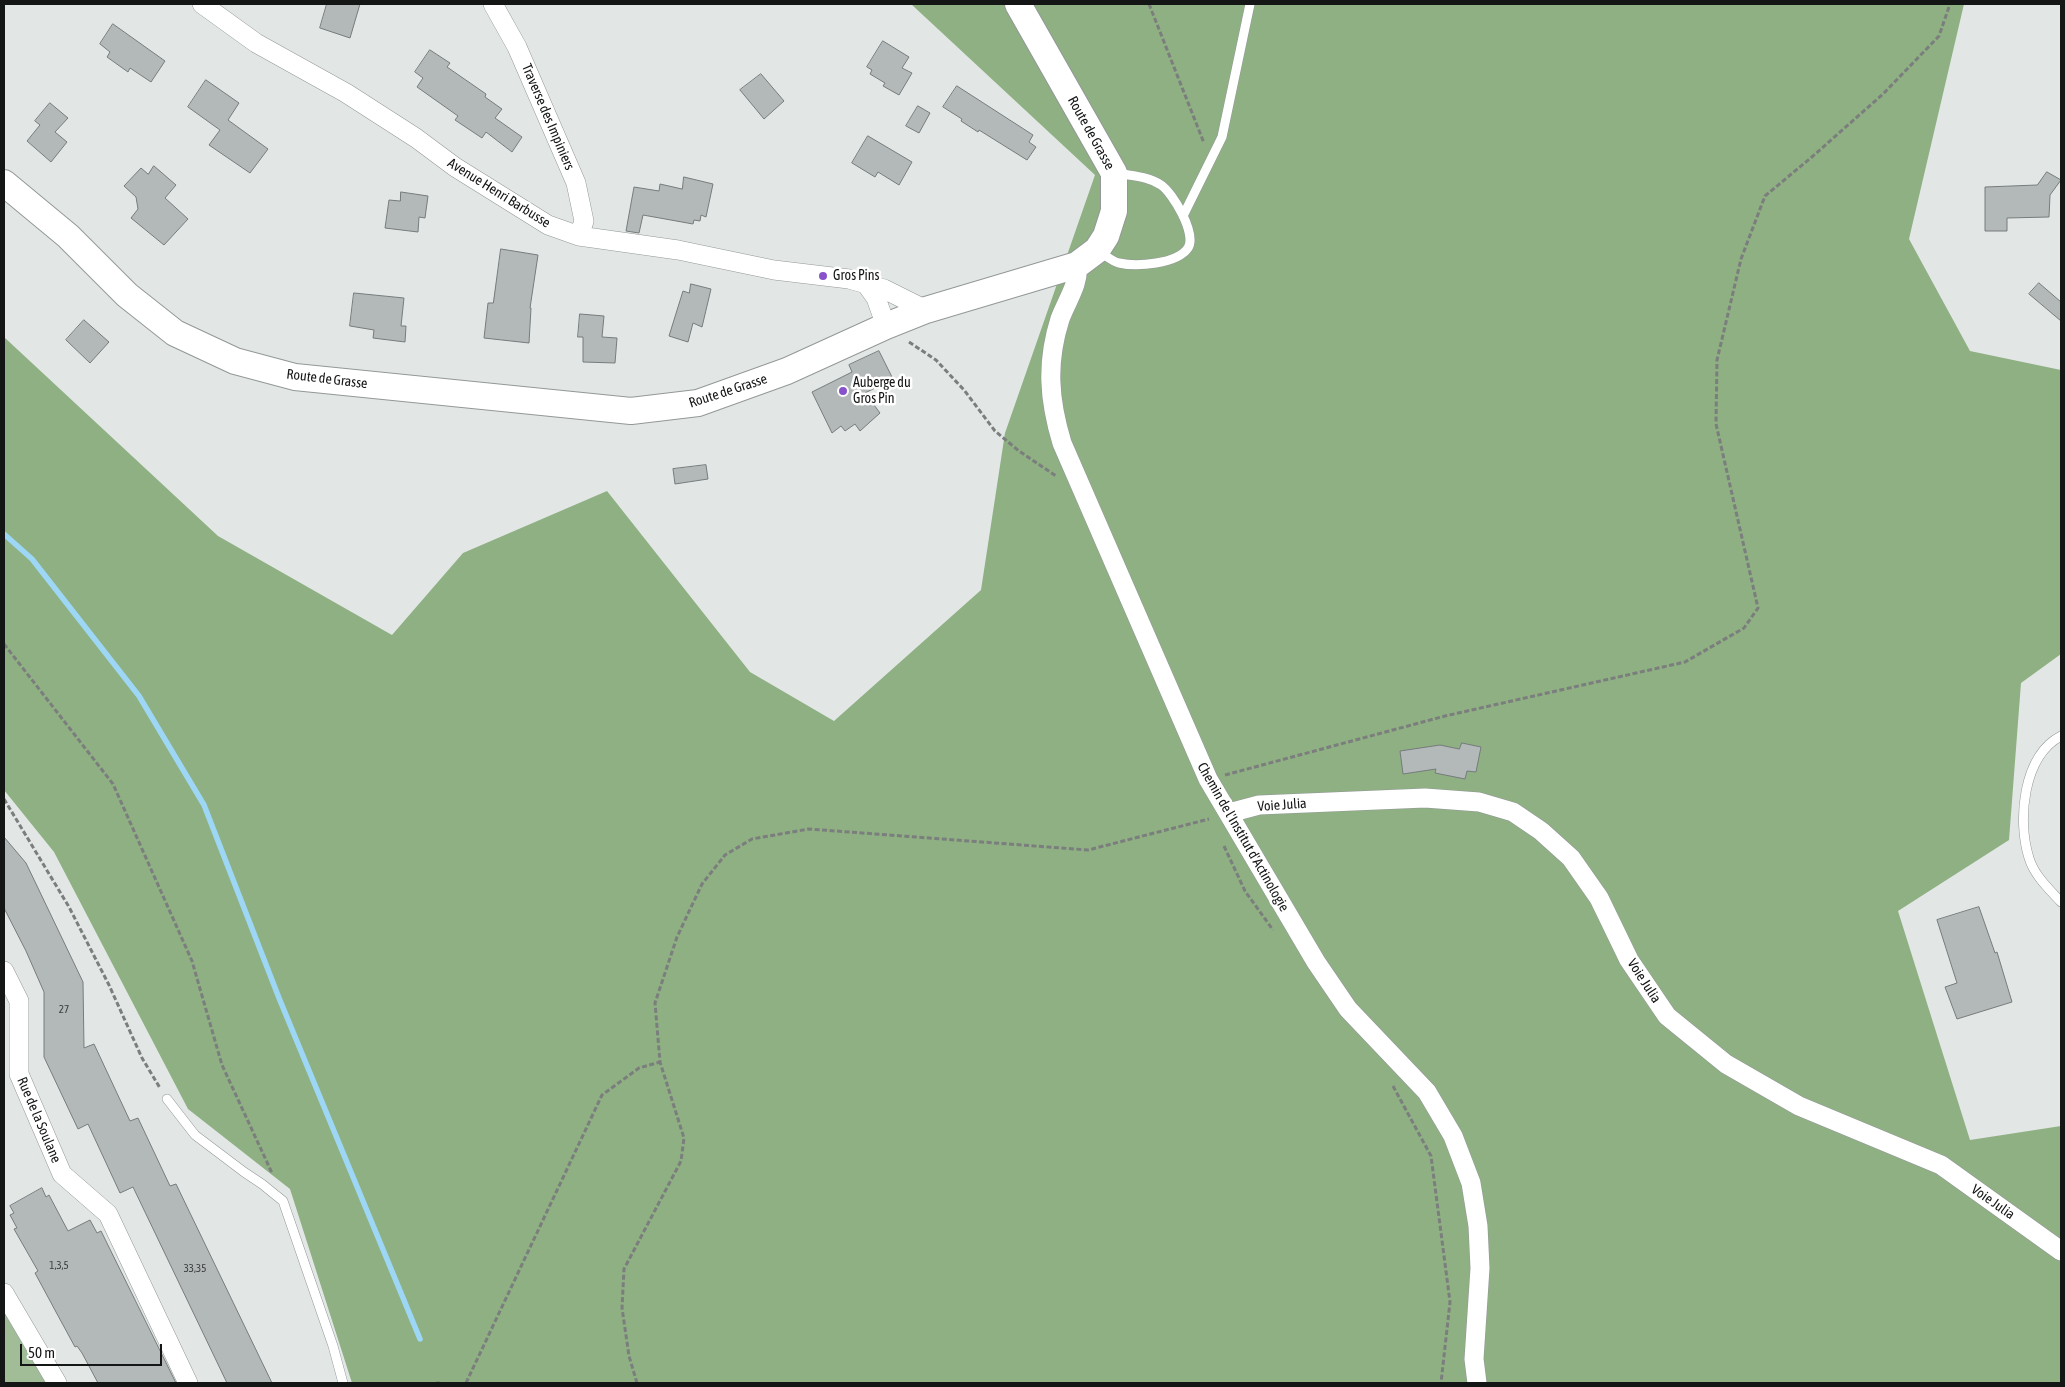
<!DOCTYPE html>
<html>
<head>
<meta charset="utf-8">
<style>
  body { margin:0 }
  #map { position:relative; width:2065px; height:1387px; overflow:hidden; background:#e2e7e6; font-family:"Asap Condensed",sans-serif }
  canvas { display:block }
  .frame { position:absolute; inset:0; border:5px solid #141515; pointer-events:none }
  .scale { position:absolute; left:20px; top:1344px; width:142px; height:22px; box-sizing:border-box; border:2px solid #141515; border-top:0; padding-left:6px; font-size:15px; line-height:18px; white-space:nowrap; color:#141515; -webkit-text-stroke:4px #fff; paint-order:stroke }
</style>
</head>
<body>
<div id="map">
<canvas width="2065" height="1387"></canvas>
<div class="frame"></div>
<div class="scale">50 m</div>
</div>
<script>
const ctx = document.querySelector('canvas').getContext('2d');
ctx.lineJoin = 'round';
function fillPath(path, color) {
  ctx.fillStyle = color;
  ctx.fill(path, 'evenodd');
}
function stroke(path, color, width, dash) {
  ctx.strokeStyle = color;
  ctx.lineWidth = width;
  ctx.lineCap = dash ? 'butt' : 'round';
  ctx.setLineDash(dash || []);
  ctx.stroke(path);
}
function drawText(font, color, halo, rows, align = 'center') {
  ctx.font = font + ' "Asap Condensed",sans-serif';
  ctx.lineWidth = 5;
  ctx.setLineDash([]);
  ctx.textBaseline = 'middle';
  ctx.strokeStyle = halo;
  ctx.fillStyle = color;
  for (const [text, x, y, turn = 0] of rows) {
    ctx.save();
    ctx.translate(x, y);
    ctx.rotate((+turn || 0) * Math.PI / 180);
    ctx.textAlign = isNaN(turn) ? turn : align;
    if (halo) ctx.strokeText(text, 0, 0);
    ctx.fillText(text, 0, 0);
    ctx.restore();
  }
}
fillPath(new Path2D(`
  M4,1307L47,1383H4Z`), '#a0bd97');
fillPath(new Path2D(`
  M911,4H1964L1909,239L1970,351L2061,370V654L2021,683L2009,840L1898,911L1970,1140L2061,1126V1383H352L290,1189L188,1109L54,852L4,790V337L218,536L392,635L463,553L607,491L750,672L834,721L981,590L1005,433L1095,175Z`), '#8eb083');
stroke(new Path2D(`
  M4,534L32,559L139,696L204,805L279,998L420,1339`), '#9dd7f5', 5.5);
const building = new Path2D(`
  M327,4H360L350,38L320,28Z
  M113,24L165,61L151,82L130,68L128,72L107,57L110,52L100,44Z
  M883,41L909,57L902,68L912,73L899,95L883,86L885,83L870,74L872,70L867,67Z
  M430,50L450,63L447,67L486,94L485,97L502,109L495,118L522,137L512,152L486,132L482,138L455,120L458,116L417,87L423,78L415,72Z
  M761,74L784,101L764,119L740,90Z
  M206,80L239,103L228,120L268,149L250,173L209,145L220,130L188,107Z
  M957,86L1033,135L1029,142L1036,147L1027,160L979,130L978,132L961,121L962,119L943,107Z
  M50,103L68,118L55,132L67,142L51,162L27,141L40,125L35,121Z
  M918,106L930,113L919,133L906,126Z
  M868,136L912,162L899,185L878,172L875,177L852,163Z
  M154,166L176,185L165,198L188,219L164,245L131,218L138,209L136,197L124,186L141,168L148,174Z
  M2047,172L2061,180L2050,195L2049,217L2007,218V231H1985V187L2037,185Z
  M684,177L713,184L706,217L701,215L700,221L694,220L693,224L643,215L639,233L626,231L634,187L659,191L660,184L682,189Z
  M401,192L428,196L425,218L419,217L418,232L385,228L389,200L400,201Z
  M501,249L538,255L530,308H531L529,343L484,338L488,303H493Z
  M2039,283L2061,302V321L2029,294Z
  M691,284L711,289L702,327L693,323L688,342L669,336L683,291L689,293Z
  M354,293L404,298L401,326H406L405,342L373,338L374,330L350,326Z
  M580,314L604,316L602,337L617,338L615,363L583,362V337H578Z
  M84,320L109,342L90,363L66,340Z
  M879,351L893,379L865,393L880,413L860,431L855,424L845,431L841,426L832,433L812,392L852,372L849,365Z
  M706,465L708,479L675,484L673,469Z
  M1462,743L1481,747L1476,772L1467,771L1465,779L1435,773L1436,769L1403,774L1400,751L1440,745L1459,749Z
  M4,837L26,863L83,982L84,1048L94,1044L130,1121L138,1118L170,1186L176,1184L272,1383H227L133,1187L120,1193L88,1124L78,1129L44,1057V992L26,951L4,908Z
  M1979,907L1995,953L1997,952L2012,1002L1957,1019L1945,987L1957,983L1937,920Z
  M42,1188L46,1197L49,1195L68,1231L90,1220L97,1233L101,1231L176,1383H98L82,1353L77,1346L75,1347L56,1312L35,1273L38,1271L14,1229L17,1228L10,1215L14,1213L10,1206Z`);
fillPath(building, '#b3b8b8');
stroke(building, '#767b7c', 1);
const service = new Path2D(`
  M1183,216L1222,137L1250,4
  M1100,252C1105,255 1113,262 1119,263C1137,267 1177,264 1188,248C1197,234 1173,193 1161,185C1148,176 1131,176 1117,173
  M2061,736C2023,756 2017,820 2029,858C2034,875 2049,889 2061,902
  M167,1099L195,1135L244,1172L262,1184L283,1201L333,1346L343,1383`);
const minor = new Path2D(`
  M202,4L256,43L346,93L416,138L455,167L548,225L579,236L678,250L774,270L849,279L884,289L926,310
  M493,4L517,47L576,183L584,221L579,236
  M1077,265C1080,283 1066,302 1060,319C1046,363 1049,400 1062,443L1208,779L1316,962L1348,1009L1427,1092L1453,1136L1471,1183L1478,1226L1480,1268L1474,1359L1477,1383
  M866,284L876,298L886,326
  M1229,813L1259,805L1425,798L1479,802L1513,812L1541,831L1571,858L1599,898L1629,960L1667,1016L1726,1064L1799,1106L1941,1165L2061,1251
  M4,971L19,1001V1074L62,1174L108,1214L188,1383
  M4,1293L57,1383`);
const secondary = new Path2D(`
  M4,183L68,236L127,295L175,333L235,361L295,377L631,411L698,403L787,371L886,326L926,310L1077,265L1097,250L1106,236L1114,211V173L1018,4`);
stroke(service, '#939897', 10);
stroke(minor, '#939897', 20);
stroke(secondary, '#939897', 28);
stroke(new Path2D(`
  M1149,4L1204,143
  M909,342L936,360L964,390L995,431L1019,451L1056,476
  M4,644L113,784L192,961L222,1065L272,1173
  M1225,775L1445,716L1685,662L1744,628L1758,608L1716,424L1717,360L1741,259L1765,196L1813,156L1883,94L1939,36L1950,4
  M4,799L69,907L109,985L142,1058L160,1088
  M1224,846L1245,891L1273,930
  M1393,1086L1431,1156L1450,1302L1441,1383
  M436,1383H440
  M466,1383L602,1095L639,1068L660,1062
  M637,1383L629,1356L622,1308L624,1269L681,1161L684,1138L660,1062L655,1003L677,937L702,884L725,855L752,839L809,829L1088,850L1209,819`), '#7b7e7d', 3, [5, 2.5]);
stroke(service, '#fff', 9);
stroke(minor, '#fff', 19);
stroke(secondary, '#fff', 26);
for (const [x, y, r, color] of [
  [823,276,5,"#8752ca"],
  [843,391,5,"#8752ca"]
]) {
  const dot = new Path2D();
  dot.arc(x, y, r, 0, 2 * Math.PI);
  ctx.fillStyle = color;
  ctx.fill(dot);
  stroke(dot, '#fff', 2);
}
drawText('11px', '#3c3e3e', null, [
  ["27",64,1010],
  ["1,3,5",59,1266],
  ["33,35",195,1269]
]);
drawText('14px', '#141515', '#fff', [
  ["Traverse des Impiniers",548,117,67],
  ["Route de Grasse",1091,133,61],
  ["Avenue Henri Barbusse",499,193,32],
  ["Route de Grasse",327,379,7],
  ["Route de Grasse",728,391,-18],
  ["Voie Julia",1282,805,-4],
  ["Chemin de l'Institut d'Actinologie",1243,837,60],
  ["Voie Julia",1644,981,57],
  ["Rue de la Soulane",39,1120,67],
  ["Voie Julia",1993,1202,35]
]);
drawText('14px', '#141515', '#fff', [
  ["Gros Pins",833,276],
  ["Auberge du",853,383],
  ["Gros Pin",853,399]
], 'left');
</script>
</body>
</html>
